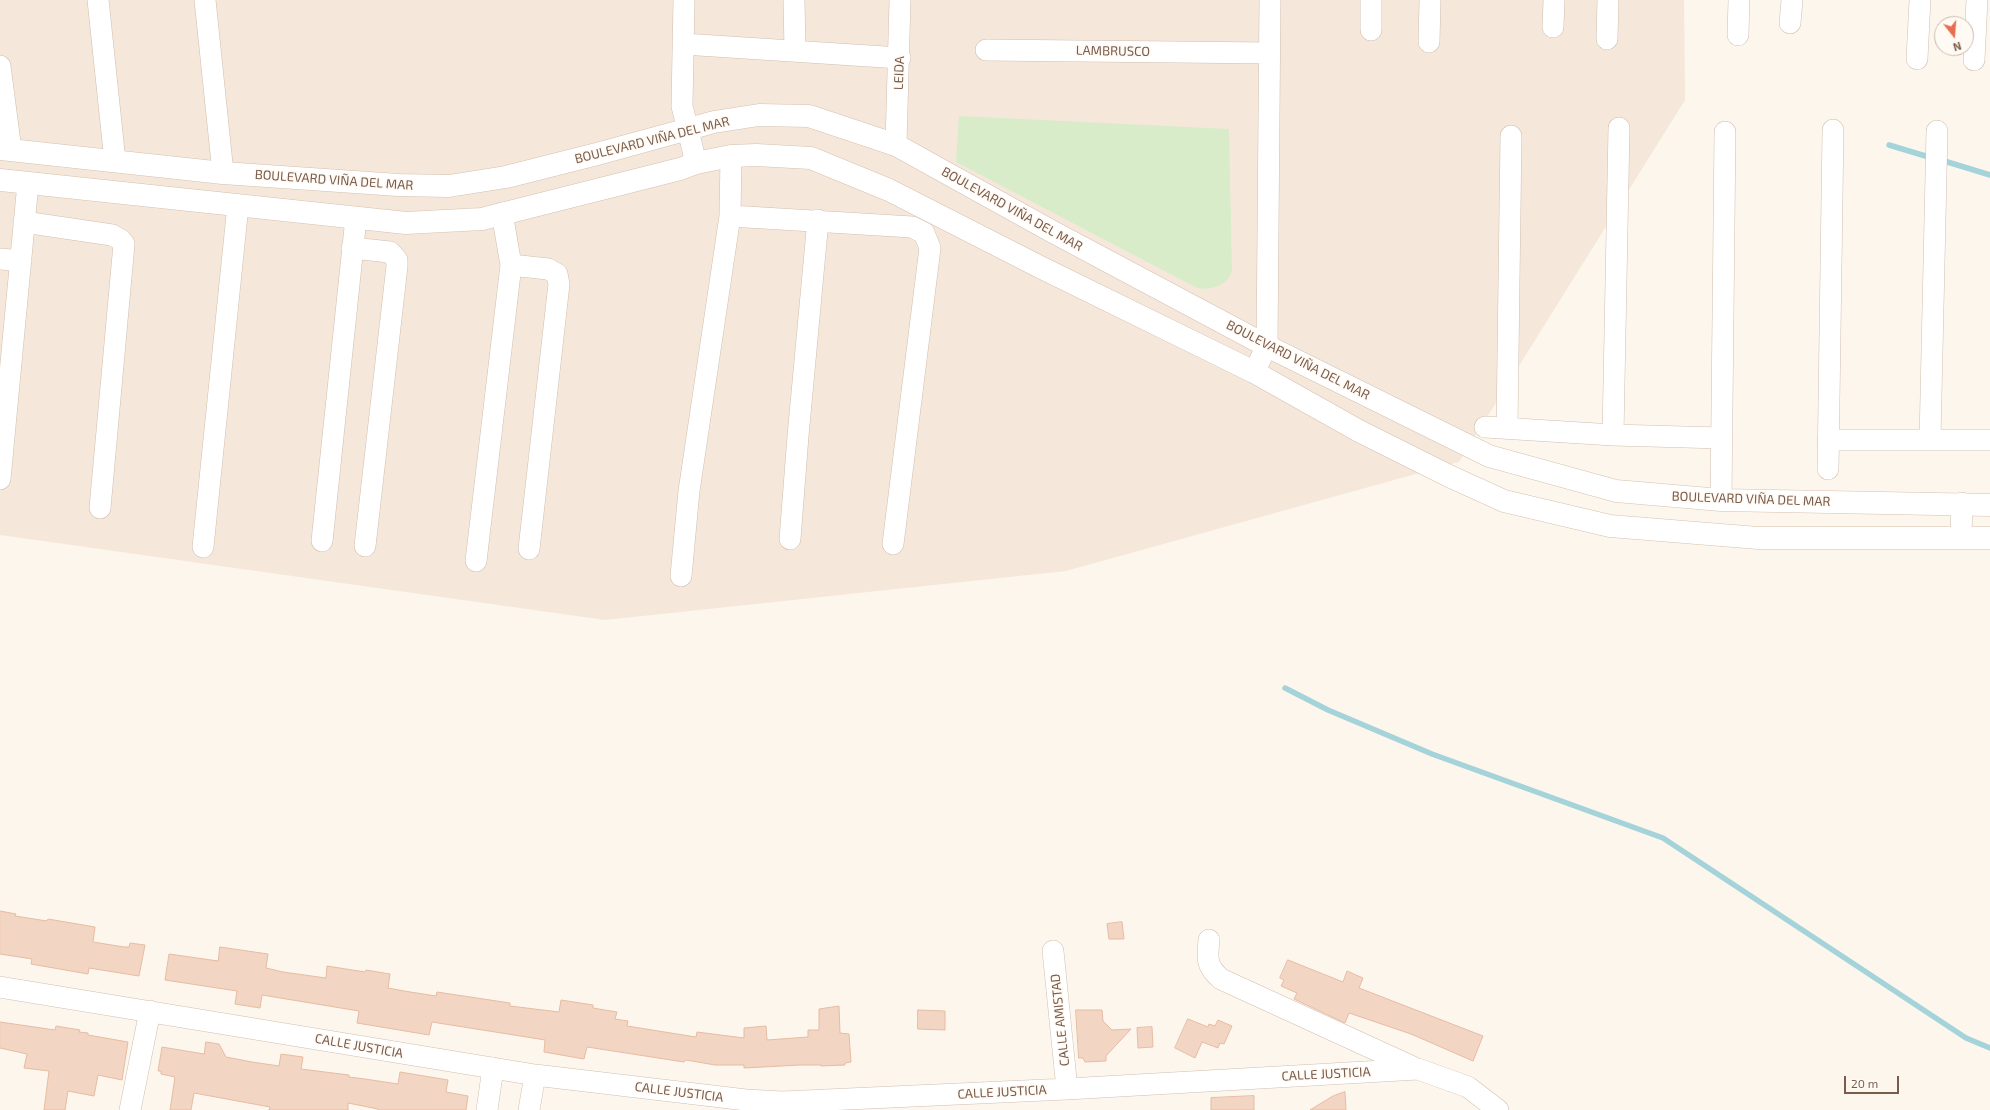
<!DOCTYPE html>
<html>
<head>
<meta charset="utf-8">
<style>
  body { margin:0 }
  #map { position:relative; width:1990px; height:1110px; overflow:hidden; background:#fdf6ec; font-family:"Exo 2",sans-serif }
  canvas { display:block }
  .north { position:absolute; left:1934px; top:16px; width:40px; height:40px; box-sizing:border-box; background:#fffaf3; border:1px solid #cabbb1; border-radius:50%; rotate:163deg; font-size:11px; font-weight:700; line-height:16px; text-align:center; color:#7a5c4d }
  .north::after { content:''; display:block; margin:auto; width:14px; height:18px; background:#e76f51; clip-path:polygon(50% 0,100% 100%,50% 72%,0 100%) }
  .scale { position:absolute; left:1844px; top:1076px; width:55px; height:18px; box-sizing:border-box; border:2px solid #7a5c4d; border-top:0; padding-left:5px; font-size:12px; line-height:14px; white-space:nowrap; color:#7a5c4d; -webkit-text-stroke:3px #fffaf3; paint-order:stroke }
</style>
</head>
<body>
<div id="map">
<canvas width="1990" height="1110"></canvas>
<div class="north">N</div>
<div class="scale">20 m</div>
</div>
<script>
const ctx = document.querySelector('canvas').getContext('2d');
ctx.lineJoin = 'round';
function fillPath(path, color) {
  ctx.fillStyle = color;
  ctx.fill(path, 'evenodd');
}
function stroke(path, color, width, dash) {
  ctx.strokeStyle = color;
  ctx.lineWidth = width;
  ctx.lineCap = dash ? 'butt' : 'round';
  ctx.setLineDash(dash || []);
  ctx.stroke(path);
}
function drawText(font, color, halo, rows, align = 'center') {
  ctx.font = font + ' "Exo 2",sans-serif';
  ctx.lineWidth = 3;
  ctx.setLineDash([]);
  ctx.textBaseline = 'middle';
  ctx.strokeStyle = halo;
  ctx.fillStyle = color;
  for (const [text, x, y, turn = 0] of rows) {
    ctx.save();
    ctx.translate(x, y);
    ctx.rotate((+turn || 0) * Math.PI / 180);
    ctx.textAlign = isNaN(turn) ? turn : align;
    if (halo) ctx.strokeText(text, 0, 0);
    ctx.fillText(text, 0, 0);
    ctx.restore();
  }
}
fillPath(new Path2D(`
  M0,0H1684L1685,100L1459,462L1066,571L605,620L0,535Z`), '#f5e8da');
fillPath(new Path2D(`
  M959,116L1229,129L1232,270C1229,285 1211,291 1197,288L956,162Z`), '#d8ecc9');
stroke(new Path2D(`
  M1889,145L1932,158
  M1941,160L1990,175
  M1285,688L1328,710L1432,754L1663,838L1966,1038L1990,1048`), '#a5d3da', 5.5);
const building = new Path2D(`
  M0,911L16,914L15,916L47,921L48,919L95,927L93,942L124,947H129L130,943L145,945L139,976L89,968L88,974L31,964L32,959L0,954Z
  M1122,922L1124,939H1109L1107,924Z
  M220,947L268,954L266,968L283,972L326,978L327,966L365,972L366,970L390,974L388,988L404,991L436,996L437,992L510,1003V1006L559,1012L561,1000L593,1005V1008L617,1012L615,1019L628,1021L627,1026L696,1037L697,1032L744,1038V1028L766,1026L767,1040L808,1037V1030H819V1009L839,1006L840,1033L849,1034L851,1062L845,1063V1065L821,1066V1065H800L744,1068V1065H715L686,1060L684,1062L587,1047L584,1059L544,1052L545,1040L533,1038L432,1022L429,1035L357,1023L359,1011L262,995L260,1008L235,1004L237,991L165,980L169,954L218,961Z
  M1288,960L1343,982L1347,971L1363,978L1359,988L1483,1036L1473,1061L1411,1034L1349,1013L1345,1023L1294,999L1297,993L1281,986L1284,980L1280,978Z
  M918,1010L945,1011V1030L918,1029Z
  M1076,1010H1102L1103,1021L1112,1030L1131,1029L1106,1056V1061L1085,1062L1083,1058H1079Z
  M1188,1019L1208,1027L1209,1024L1215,1026L1218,1020L1232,1026L1224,1044L1220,1043L1218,1048L1202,1042L1195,1058L1175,1048Z
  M0,1022L55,1030L56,1026L80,1030L79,1032L88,1033V1035L128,1042L122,1080L98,1075L94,1096L68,1091L65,1110H44L49,1071L24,1068L27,1054L0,1048Z
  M1152,1027L1153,1047L1138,1048L1137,1028Z
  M206,1042L219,1044L226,1057L252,1062L279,1066L281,1054L303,1057L301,1069L349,1075V1077L365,1079L398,1084L400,1072L448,1080L446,1092L468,1096L466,1110H378V1109L348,1103V1110H269L270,1107L194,1093L191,1110H170L175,1077L161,1074V1071H158L162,1047L204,1054Z
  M1345,1092L1346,1110H1310L1333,1096Z
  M1254,1096V1110H1211V1098Z`);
fillPath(building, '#f3d5c3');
stroke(building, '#e6bba3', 1);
const street = new Path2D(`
  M98,0L115,161
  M205,0L223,173
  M684,0L682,106L696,163
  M794,0L795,51
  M1790,23L1792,0
  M1553,27L1554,0
  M1371,30V0
  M1738,35L1739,0
  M1607,39L1608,0
  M1429,42L1430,0
  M683,44L900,58
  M986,50L1269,53
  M1917,59L1920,0
  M1974,60L1977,0
  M0,66L11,150
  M896,145L900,0
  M730,216L912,227L924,233L930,248L893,544
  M24,222L112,235L121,240L124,244L100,508
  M352,248L390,252L397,260V266L365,546
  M0,259L21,261
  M511,265L548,269L557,274L559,284L529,549
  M1254,372L1267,346L1270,0
  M1485,427L1613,435L1721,438
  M1507,428L1511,136
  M1613,435L1619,128
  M1828,440H1990
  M1930,440L1937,131
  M1828,469L1833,130
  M0,479L28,183
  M1721,500L1725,132
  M1961,536L1962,503
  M790,539L798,436L818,220
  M322,541L356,218
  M203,547L238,205
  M476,561L511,265L502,213
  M681,576L689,491L730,216L731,156
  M1209,940C1207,959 1206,966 1221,979L1415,1068
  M1053,951L1067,1089
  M0,987L535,1075L746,1100L782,1102L1067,1089L1418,1069L1468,1087L1498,1110
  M130,1110L150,1011
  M487,1110L493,1068
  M529,1110L535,1075`);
const secondary = new Path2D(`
  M0,149L223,173L398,185L449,186L506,177L597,154L714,122L759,115L809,116L896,145L1053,232L1267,346L1489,456L1616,491L1721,500L1990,505
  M0,180L406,223L482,219L680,169L696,163L731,156L756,155L811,158L889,190L1040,267L1254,372L1359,431L1449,476L1504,501L1610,526L1758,538H1990`);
stroke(street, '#d1beb0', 22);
stroke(secondary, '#d6c0b0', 23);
stroke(street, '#fff', 21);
stroke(secondary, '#fff', 22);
drawText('13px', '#7a5c4d', '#fffaf3', [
  ["LAMBRUSCO",1113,51,1],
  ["LEIDA",899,73,-88],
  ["BOULEVARD VIÑA DEL MAR",652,140,-14],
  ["BOULEVARD VIÑA DEL MAR",334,180,4],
  ["BOULEVARD VIÑA DEL MAR",1012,209,29],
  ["BOULEVARD VIÑA DEL MAR",1298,360,27],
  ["BOULEVARD VIÑA DEL MAR",1751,499,2],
  ["CALLE AMISTAD",1060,1020,-96],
  ["CALLE JUSTICIA",359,1046,10],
  ["CALLE JUSTICIA",1326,1074,-3],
  ["CALLE JUSTICIA",679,1092,7],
  ["CALLE JUSTICIA",1002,1092,-3]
]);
</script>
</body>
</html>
